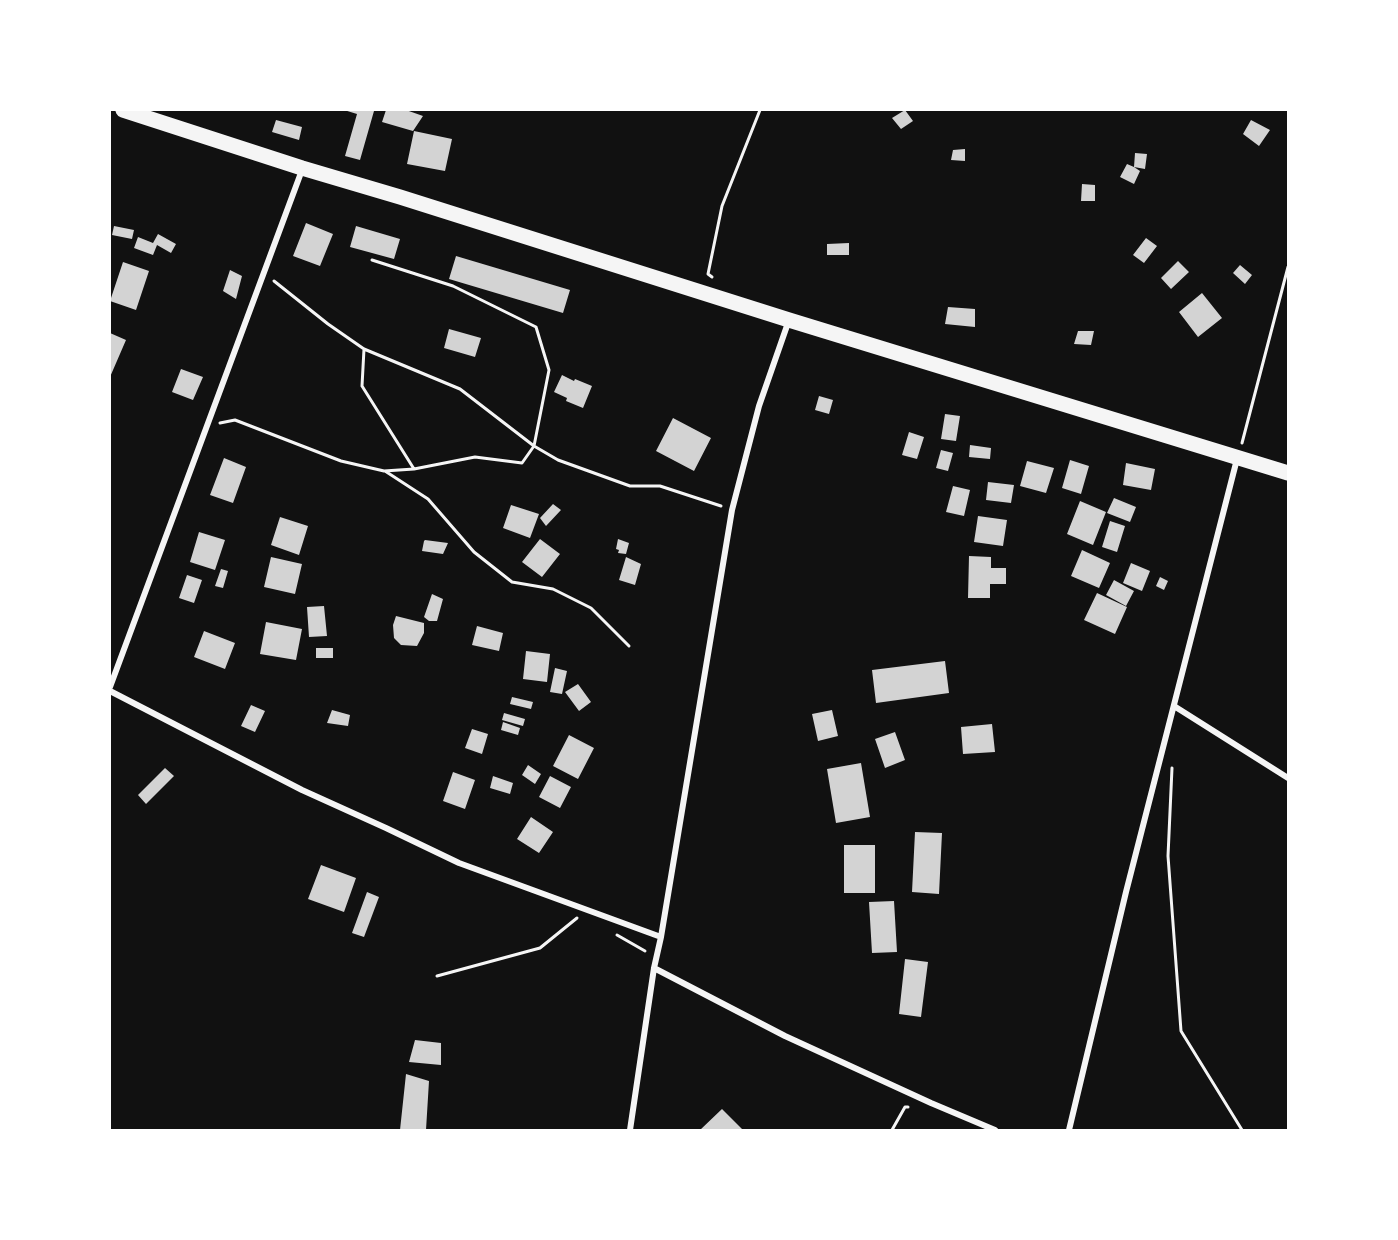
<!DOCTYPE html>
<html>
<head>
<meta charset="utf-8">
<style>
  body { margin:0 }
  #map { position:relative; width:1398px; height:1240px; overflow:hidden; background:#111; font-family:Cabin,sans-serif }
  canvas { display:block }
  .frame { position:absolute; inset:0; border:111px solid #fff; pointer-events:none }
</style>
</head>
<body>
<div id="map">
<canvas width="1398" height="1240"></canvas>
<div class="frame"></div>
</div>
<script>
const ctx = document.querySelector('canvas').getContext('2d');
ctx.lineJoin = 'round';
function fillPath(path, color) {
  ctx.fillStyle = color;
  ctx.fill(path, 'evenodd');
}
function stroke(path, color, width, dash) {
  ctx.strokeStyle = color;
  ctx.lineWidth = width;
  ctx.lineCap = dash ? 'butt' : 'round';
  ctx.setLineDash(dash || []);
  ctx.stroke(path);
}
fillPath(new Path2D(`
  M344,110H369L374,111L360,160L345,156L357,114Z
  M386,110H406L423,116L413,131L382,122Z
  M905,110L913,121L901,129L892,118Z
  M276,120L302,127L299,140L272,132Z
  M1251,120L1270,130L1259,146L1243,134Z
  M414,131L452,139L445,171L407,164Z
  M965,149V161L951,160L953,150Z
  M1135,153L1147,154L1145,169L1134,167L1140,171L1134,184L1120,177L1127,164L1134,167Z
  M1082,184L1095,185V201H1081Z
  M306,223L333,234L320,266L293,256Z
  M114,226L134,230L132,239L112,235Z
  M356,226L400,239L394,259L350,247Z
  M158,234L176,244L171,253L157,245L153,255L134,248L138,237L153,243Z
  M1146,238L1157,246L1144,263L1133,255Z
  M849,243V255H827V244Z
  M456,256L570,290L563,313L449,279Z
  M1178,261L1189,272L1171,289L1161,278Z
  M123,262L149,271L136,310L110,301Z
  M1240,265L1252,275L1245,284L1233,273Z
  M230,270L242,276L236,299L223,291Z
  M1202,293L1222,318L1198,337L1179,312Z
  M948,307L975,309V327L945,324Z
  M449,329L481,338L475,357L444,348Z
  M1078,331H1094L1091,345L1074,344Z
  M110,333L126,340L110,377Z
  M181,369L203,377L193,400L172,392Z
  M562,375L574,381L575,379L592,386L583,408L566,401L567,398L554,392Z
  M819,396L833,400L829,414L815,410Z
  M945,414L960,416L956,441L941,439Z
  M673,418L711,438L694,471L656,451Z
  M909,432L924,437L917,459L902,455Z
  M970,445L991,448L990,459L969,457Z
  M941,450L953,453L948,471L936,468Z
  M224,458L246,467L233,503L210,495Z
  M1070,460L1089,466L1081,494L1062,488Z
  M1027,461L1054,468L1046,493L1020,486Z
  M1126,463L1155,469L1151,490L1123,485Z
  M988,482L1014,485L1011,503L986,500Z
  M953,486L970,490L964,516L946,512Z
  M1114,498L1136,507L1130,522L1107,513Z
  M1080,501L1106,512L1093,545L1067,534Z
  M553,504L561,510L546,526L540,518Z
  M511,505L539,514L530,538L503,528Z
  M978,516L1007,520L1003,546L974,542Z
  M280,517L308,526L299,555L271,545Z
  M1110,521L1125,526L1117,552L1102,547Z
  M199,532L225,540L215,570L190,562Z
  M540,539L560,554L542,577L522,562Z
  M618,539L629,543L626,554L618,553L619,550L616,549Z
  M425,540L448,543L443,554L422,551L424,541Z
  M1082,550L1110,563L1099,588L1071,576Z
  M969,556L991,557V568H1006V584H990V598H968Z
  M271,557L302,564L295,594L264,587Z
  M626,557L641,564L635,585L619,580Z
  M1131,563L1150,571L1142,591L1123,583Z
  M221,569L228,571L223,588L215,586Z
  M187,575L202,580L194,603L179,598Z
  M1160,577L1168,581L1164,590L1156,586Z
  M1114,580L1134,591L1126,606L1106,595Z
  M1097,593L1127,607L1115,634L1084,620Z
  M432,594L443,599L437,621H429L424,617Z
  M324,606L327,636L309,637L307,607Z
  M396,616L424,623V633L417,646L401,645L394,638L393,625Z
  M266,622L302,629L296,660L260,654Z
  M477,626L503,633L499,651L472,645Z
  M204,631L235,643L225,669L194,657Z
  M316,648H333V658H316Z
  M526,651L550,654L547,682L523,679Z
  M945,661L949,693L876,703L872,670Z
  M555,668L567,671L562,694L550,692Z
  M578,684L591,702L579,711L565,692Z
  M512,697L533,702L531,709L510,704Z
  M251,705L265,711L255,732L241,726Z
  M332,710L350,715L348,726L327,723Z
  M832,710L838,736L818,741L812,714Z
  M504,713L525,719L523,726L502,720Z
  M503,722L520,728L518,735L501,730Z
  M992,724L995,752L963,754L961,727Z
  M472,729L488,734L482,754L465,748Z
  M895,732L905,760L885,768L875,739Z
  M569,735L594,748L578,779L553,766Z
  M861,763L870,817L836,823L827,769Z
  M528,765L541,774L535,784L522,775Z
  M165,768L174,776L146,804L138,795Z
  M453,772L475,780L465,809L443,801Z
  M493,776L513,783L510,794L490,788Z
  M550,776L571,787L560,808L539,797Z
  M531,817L553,832L539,853L517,839Z
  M915,832L942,833L939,894L912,892Z
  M844,845H875V893H844Z
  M321,865L356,878L344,912L308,899Z
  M367,892L379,897L364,937L352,933Z
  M894,901L897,952L872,953L869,902Z
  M905,959L928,962L921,1017L899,1014Z
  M415,1040L441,1043V1065L409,1062Z
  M406,1074L429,1081L426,1130H400Z
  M722,1109L743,1130H700Z`), '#d3d3d3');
stroke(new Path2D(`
  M712,277L708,274L722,206L760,110
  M274,281L328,324L364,349L460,389L534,446L558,460L630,486H660L721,506
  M364,349L362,386L414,469
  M220,423L235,420L341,461L384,471L414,469L475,457L522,463L534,446L549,370L536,327L453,286L372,260
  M1242,443L1288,267
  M385,471L428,499L474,552L512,582L553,589L591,608L629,646
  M1172,768L1168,856L1181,1031L1242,1130
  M617,935L645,951
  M437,976L540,948L577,918
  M892,1130L905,1107H908`), '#f5f5f5', 3);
stroke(new Path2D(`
  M110,687L302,170
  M110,691L302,790L386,828L459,863L661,937
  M1174,706L1288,778
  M654,968L785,1036L931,1103L995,1130
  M630,1130L654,968L661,937L732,510L759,406L789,320
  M1069,1130L1126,892L1237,459`), '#f5f5f5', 6);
stroke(new Path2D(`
  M123,110L302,168L400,197L789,320L1288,473`), '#f5f5f5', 15);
</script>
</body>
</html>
